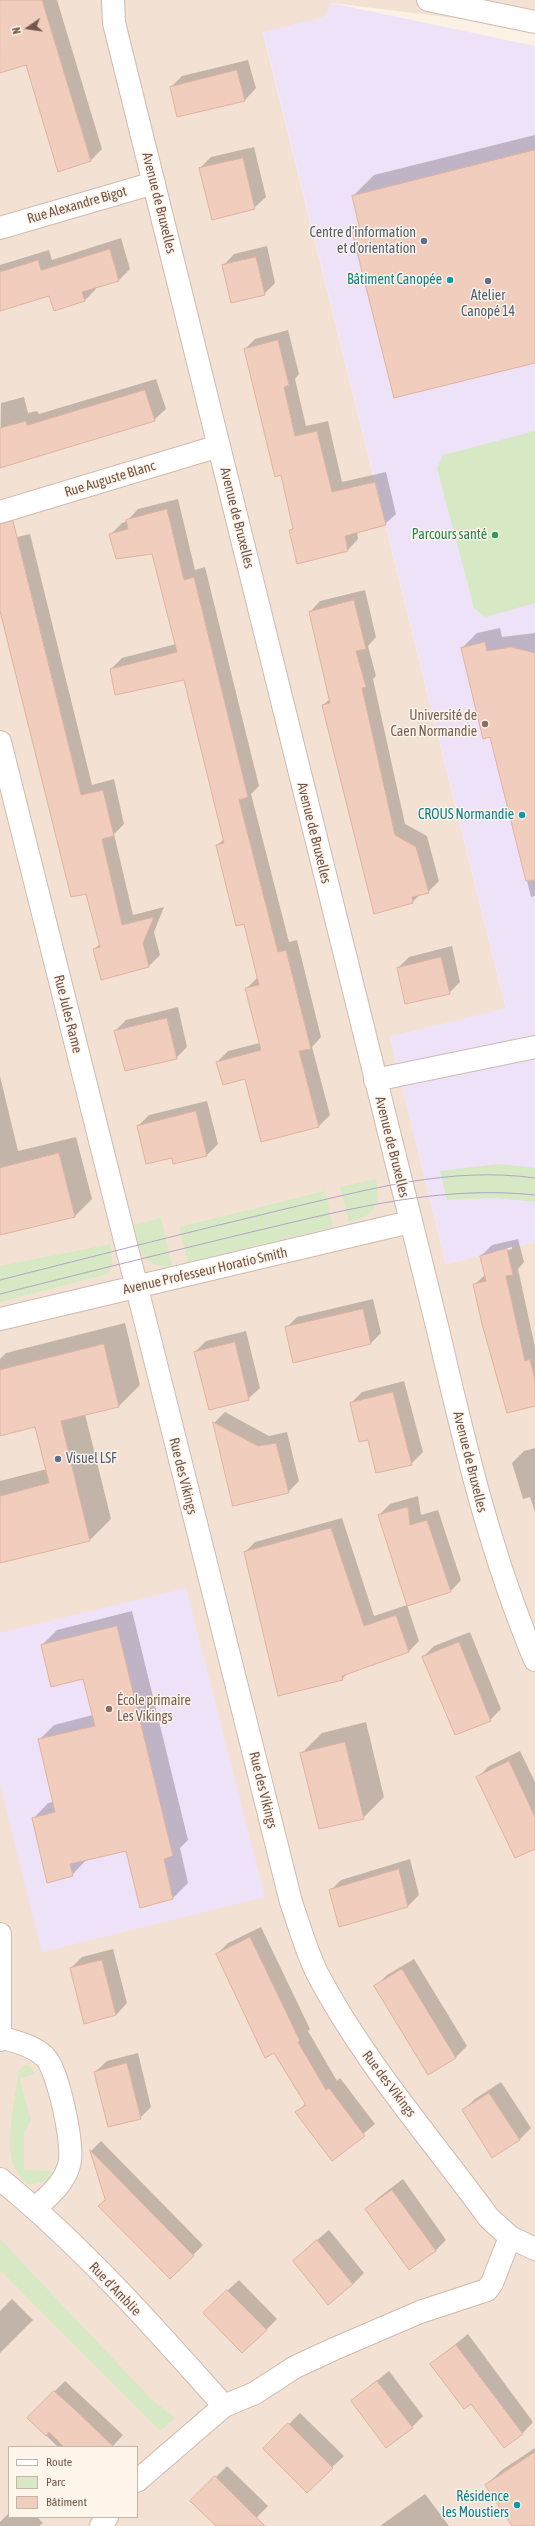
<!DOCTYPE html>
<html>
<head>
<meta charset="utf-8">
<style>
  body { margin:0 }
  #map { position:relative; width:535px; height:2526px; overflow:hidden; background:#fcf1e5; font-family:"Asap Condensed",sans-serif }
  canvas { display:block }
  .legend { position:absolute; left:8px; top:2446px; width:130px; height:72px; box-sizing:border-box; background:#fef5eb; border:1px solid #c7b5ab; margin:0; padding:5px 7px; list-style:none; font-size:12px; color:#74564b }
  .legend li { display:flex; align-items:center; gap:8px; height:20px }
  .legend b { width:20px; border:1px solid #c7b5ab }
  .north { position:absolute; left:8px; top:8px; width:40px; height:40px; -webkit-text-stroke:3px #fef5eb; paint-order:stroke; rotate:257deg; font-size:11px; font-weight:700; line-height:16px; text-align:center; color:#74564b }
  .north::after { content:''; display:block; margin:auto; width:14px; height:18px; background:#74564b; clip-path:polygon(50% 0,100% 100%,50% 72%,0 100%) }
</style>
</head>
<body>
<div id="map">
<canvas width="535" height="2526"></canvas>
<ul class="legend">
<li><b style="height:5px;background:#fff"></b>Route</li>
<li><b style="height:11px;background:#d6e9c4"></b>Parc</li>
<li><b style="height:11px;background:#f0cdbd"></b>Bâtiment</li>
</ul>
<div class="north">N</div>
</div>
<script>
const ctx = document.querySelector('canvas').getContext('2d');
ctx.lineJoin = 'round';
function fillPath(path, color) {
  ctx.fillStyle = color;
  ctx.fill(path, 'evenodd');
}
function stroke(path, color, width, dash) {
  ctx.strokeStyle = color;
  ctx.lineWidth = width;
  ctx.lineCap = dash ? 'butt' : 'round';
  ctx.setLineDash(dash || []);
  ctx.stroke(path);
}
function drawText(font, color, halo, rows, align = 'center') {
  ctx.font = font + ' "Asap Condensed",sans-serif';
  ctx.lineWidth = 3;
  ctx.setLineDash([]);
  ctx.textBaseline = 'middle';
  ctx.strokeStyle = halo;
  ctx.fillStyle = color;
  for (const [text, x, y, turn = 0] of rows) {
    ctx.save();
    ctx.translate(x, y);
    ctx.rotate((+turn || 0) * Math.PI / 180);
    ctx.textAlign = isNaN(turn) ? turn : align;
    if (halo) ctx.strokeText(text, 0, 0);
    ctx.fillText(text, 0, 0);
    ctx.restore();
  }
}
fillPath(new Path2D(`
  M0,0H535V28L332,3L325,17L263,33L506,1009L390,1037L446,1264L535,1242V2526H0ZM9,2447H137V2517H9Z`), '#f3e2d3');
fillPath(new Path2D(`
  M331,3L535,46V1242L446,1264L390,1037L506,1008L263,32L325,17Z
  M186,1588L265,1897L42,1952L0,1784V1633Z`), '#eee2f8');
fillPath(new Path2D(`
  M535,431V603L485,617L474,608L437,468L443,455Z
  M499,1164L535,1168V1202L495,1198L447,1200L440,1171Z
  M376,1179C381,1207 376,1214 349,1223L340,1187Z
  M325,1191L333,1227L188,1262L179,1227Z
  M161,1218L172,1266C141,1269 140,1248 134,1225Z
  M111,1244L112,1266L108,1274L0,1302V1266Z
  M25,2065L30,2066L35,2074L21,2078L20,2081L31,2120L24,2132V2170L51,2171C48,2183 39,2184 27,2184C22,2179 16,2171 13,2164C5,2140 16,2094 19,2070Z
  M0,2239L151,2399L175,2418L160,2431L2,2272L0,2273Z`), '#d6e9c4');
fillPath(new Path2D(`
  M0,0H57L102,149L91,160L26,64L0,72Z
  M248,60L256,88L245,100L178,116L171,87L182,76Z
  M535,135V362L354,233L360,226L353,196L374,175Z
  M254,147L266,197L254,208L200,168L211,157Z
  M121,238L130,269L119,280L95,287L96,289L85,300L49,295L0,310V265L49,250L52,260Z
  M267,246L275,283L264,294L223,266L234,254Z
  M288,330L299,374L295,379L306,426L328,421L342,482L386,472L396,514L385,524L357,532L358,539L348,550L298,563L290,531L294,527L281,474L245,349L255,339Z
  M156,379L166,409L154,420L0,467L1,403L24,397L28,413L37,411L39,414Z
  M178,499L195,570L205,567L259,786L251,794L289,942L297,940L321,1037L312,1047L330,1115L319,1126L246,1078L217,1062L228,1051L260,1043L246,989L257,978L245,923L217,845L224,839L185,679L111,669L122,658L176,644L153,553L111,534L122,523L127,521L138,509Z
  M30,534L92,785L114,779L124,824L114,834L133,915L164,907L154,932L160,955L149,966L94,949L100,944L86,893L0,606V541Z
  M365,590L376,637L368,646L376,676L373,679L405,824L427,836L439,881L428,892L421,894L412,902L323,705L330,699L310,612L320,601Z
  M500,628L502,637L535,633V896L531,897L491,736L462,648L477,633Z
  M452,946L460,982L449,993L398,968L409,957Z
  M178,1007L187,1047L176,1058L115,1031L126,1020Z
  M0,1076L18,1151L76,1137L92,1199L75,1216L0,1234Z
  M207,1101L218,1144L207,1155L173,1156L138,1126L149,1115Z
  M518,1239L524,1262L518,1269L535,1347V1405L474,1285L486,1274L481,1256L492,1245ZM512,1247V1249L493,1254V1252Z
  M373,1299L381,1333L371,1343L286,1328L297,1317Z
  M125,1323L140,1385L119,1406L85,1414L111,1519L90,1540L0,1562V1481L47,1469L36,1426L0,1435V1359L6,1353Z
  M246,1331L260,1388L248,1399L195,1352L206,1341Z
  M404,1381L423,1452L411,1464L368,1439L351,1403L362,1392Z
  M225,1412L269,1436L287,1432L299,1481L288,1492L214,1423Z
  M535,1448V1512L530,1497L523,1499L512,1463L524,1451Z
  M418,1496L421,1515L438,1510L461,1580L450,1592L379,1515L390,1504Z
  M342,1518L374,1616L407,1605L419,1641L409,1651L348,1673L342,1679L245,1552L255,1542Z
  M132,1611L188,1840L180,1848L188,1883L173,1898L127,1850L87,1859L72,1875L33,1819L48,1803L53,1802L39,1740L54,1725L93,1715L84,1678L42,1645L57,1630Z
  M470,1632L501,1709L490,1720L423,1657L434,1646Z
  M366,1722L384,1797L363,1818L301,1754L322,1733Z
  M520,1751L535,1782V1848L478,1777L489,1766Z
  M410,1859L419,1895L408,1906L330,1891L341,1880Z
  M261,1927L310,2029L308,2031L337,2081L340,2078L375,2124L332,2160L297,2112L306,2103L217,1954L228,1943Z
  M113,1949L127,2003L116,2015L71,1968L82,1957Z
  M414,1959L467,2046L456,2057L429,2074L376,1986L387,1975Z
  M138,2053L151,2107L140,2118L95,2072L107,2061Z
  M501,2082L531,2128L520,2139L492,2156L463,2110L475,2099Z
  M101,2141L203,2245L170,2278L106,2200L91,2151Z
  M403,2179L446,2240L435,2251L367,2209L378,2198Z
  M329,2230L364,2273L353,2284L305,2250Z
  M239,2280L277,2319L266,2330L215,2302Z
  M12,2299L33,2320L0,2353V2311Z
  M468,2334L533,2422L522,2434L471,2402L431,2364Z
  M389,2371L423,2416L412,2427L352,2401Z
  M65,2381L123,2435L112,2447H58L28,2418Z
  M300,2413L344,2456L307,2491L264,2449Z
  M535,2448V2526H513L486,2485L502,2470Z
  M227,2466L268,2506L248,2526H217L192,2501Z
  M425,2494L449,2526H380Z
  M9,2513V2517H37L43,2523L39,2526H0V2522Z`), '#0003');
const building = new Path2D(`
  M0,0H42L91,161L58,172L26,65L0,73Z
  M237,70L245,101L177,117L170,87Z
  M535,150V363L394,398L352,232L360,230L352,196Z
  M243,158L255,209L212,220L199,168Z
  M110,249L119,281L82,292L85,301L54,311L49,296L0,311V272L38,260L41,270Z
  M256,257L265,295L231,303L222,265Z
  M278,340L289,385L284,387L295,436L317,431L332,492L375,482L386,525L345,536L348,551L297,564L289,530L293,529L281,475L275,477L244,349Z
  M145,390L155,421L0,468V428L26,421L27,425Z
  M167,509L184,580L194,577L248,797L239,800L278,952L286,950L311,1049L299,1051L319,1127L261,1142L245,1079L223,1085L216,1062L261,1050L245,988L259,985L244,924L236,926L216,845L224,843L184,680L115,695L110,669L177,652L152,554L116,559L109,534L128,529L126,520Z
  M13,521L81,795L103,790L114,836L102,839L122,925L154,917L143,943L149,967L101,980L93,949L100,947L86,894L71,897L0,611V524Z
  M354,600L366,649L356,651L366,687L362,688L395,835L416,847L429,893L412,897L413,903L374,914L322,705L330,703L309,612Z
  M485,642L487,651L511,647L535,653V880L526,881L490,737L483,739L461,648Z
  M441,957L450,994L405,1004L397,968Z
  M167,1018L177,1059L125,1071L114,1031Z
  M196,1111L207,1156L173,1164L172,1158L146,1164L137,1126Z
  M59,1153L75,1217L0,1235V1168Z
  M507,1249L513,1275L506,1276L525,1361L530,1359L535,1380V1406L507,1413L482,1324L473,1284L486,1281L480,1256Z
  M363,1309L371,1344L293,1363L285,1327Z
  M235,1342L249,1400L209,1410L194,1352Z
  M104,1344L119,1407L61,1421L90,1541L0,1563V1496L49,1483L35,1427L0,1436V1370Z
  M393,1392L412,1465L376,1473L368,1440L359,1442L350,1403Z
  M213,1422L258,1446L276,1443L289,1493L233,1506Z
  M408,1507L410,1525L427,1520L451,1592L407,1606L378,1515Z
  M331,1528L364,1626L396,1615L409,1652L342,1676L343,1680L278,1696L244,1552Z
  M117,1626L173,1856L164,1859L173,1899L140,1908L126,1851L70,1864L73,1876L47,1883L32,1818L55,1812L38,1739L95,1726L83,1679L51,1687L41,1645Z
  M459,1642L491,1721L455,1735L422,1657Z
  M345,1742L364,1819L319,1829L300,1753Z
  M509,1761L535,1817V1849L515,1858L476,1777Z
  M399,1869L408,1907L339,1927L329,1890Z
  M250,1937L300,2041L298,2042L326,2090L329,2088L365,2136L332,2161L295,2112L306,2105L274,2053L265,2058L216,1954Z
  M102,1960L116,2015L84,2024L70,1968Z
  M402,1969L456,2058L428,2075L374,1986Z
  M127,2063L141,2119L108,2127L94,2072Z
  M489,2093L520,2140L492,2158L462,2110Z
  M90,2150L194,2256L170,2279L98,2206L105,2200Z
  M392,2190L436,2251L409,2270L365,2209Z
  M317,2240L353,2284L328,2305L293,2261Z
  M227,2290L267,2330L242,2353L203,2313Z
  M456,2345L523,2434L504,2448L471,2404L464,2409L430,2364Z
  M377,2381L413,2428L386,2448L351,2401Z
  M54,2391L72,2407L114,2447H64L49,2432L46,2436L27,2418Z
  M288,2423L333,2468L307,2493L263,2449Z
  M535,2452V2526H512L485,2485Z
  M215,2476L265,2526H216L190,2501Z`);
fillPath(building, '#f0cdbd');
stroke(building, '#e2b29e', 1);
const minor = new Path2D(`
  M113,0L114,23L438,1330C464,1442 490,1553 535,1660
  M428,0L535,22
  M0,228L154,183
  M0,512L219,446
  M0,742L291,1902C299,1925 306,1950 317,1973C363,2061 430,2137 489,2218L510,2237L535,2249
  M375,1080L535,1047
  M0,1319L410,1222
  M0,1934V2040
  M0,2037C16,2042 33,2045 45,2057C58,2069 75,2148 69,2165C64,2184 49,2195 36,2208
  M0,2179C82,2246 154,2327 224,2406
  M137,2481L224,2406L255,2393L295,2367L334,2349L420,2312L487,2290L492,2283L510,2237
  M101,2526L107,2517`);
stroke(minor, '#cfbaaf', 24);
stroke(minor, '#fff', 22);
stroke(new Path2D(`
  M0,1280C95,1256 189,1232 285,1209C367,1190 450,1166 535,1178
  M0,1294C88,1272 176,1250 264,1229C353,1208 443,1185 535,1195`), '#b2a4c5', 1);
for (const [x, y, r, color] of [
  [424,241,4,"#5c6f8a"],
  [450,280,4,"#0f9aa8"],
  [488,281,4,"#5c6f8a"],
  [495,535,4,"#2e9e5b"],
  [485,724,4,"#8d6e63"],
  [522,815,4,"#0f9aa8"],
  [58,1459,4,"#5c6f8a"],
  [109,1709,4,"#8d6e63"],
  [517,2505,4,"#0f9aa8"]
]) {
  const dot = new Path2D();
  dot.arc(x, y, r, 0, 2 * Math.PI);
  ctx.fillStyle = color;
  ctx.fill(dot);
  stroke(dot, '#fef5eb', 1.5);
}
drawText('14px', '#74564b', '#fef5eb', [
  ["Avenue de Bruxelles",159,203,76],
  ["Rue Alexandre Bigot",77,205,-16],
  ["Rue Auguste Blanc",110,479,-17],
  ["Avenue de Bruxelles",237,518,76],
  ["Avenue de Bruxelles",314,833,76],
  ["Rue Jules Rame",68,1014,76],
  ["Avenue de Bruxelles",392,1147,76],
  ["Avenue Professeur Horatio Smith",205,1271,-13],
  ["Avenue de Bruxelles",470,1462,76],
  ["Rue des Vikings",183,1476,76],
  ["Rue des Vikings",263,1790,76],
  ["Rue des Vikings",389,2084,53],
  ["Rue d'Amblie",115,2289,46]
]);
drawText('14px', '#4e5e75', '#fef5eb', [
  ["Centre d'information",416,233],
  ["et d'orientation",416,249],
  ["Atelier",488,296,"center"],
  ["Canopé 14",488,312,"center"],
  ["Visuel LSF",66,1459,"left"]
], 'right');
drawText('14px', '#0d838f', '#fef5eb', [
  ["Bâtiment Canopée",442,280],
  ["CROUS Normandie",514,815],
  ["Résidence",509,2497],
  ["les Moustiers",509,2513]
], 'right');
drawText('14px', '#27864d', '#fef5eb', [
  ["Parcours santé",487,535]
], 'right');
drawText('14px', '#785e54', '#fef5eb', [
  ["Université de",477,716],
  ["Caen Normandie",477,732],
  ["École primaire",117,1701,"left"],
  ["Les Vikings",117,1717,"left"]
], 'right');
</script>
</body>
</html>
